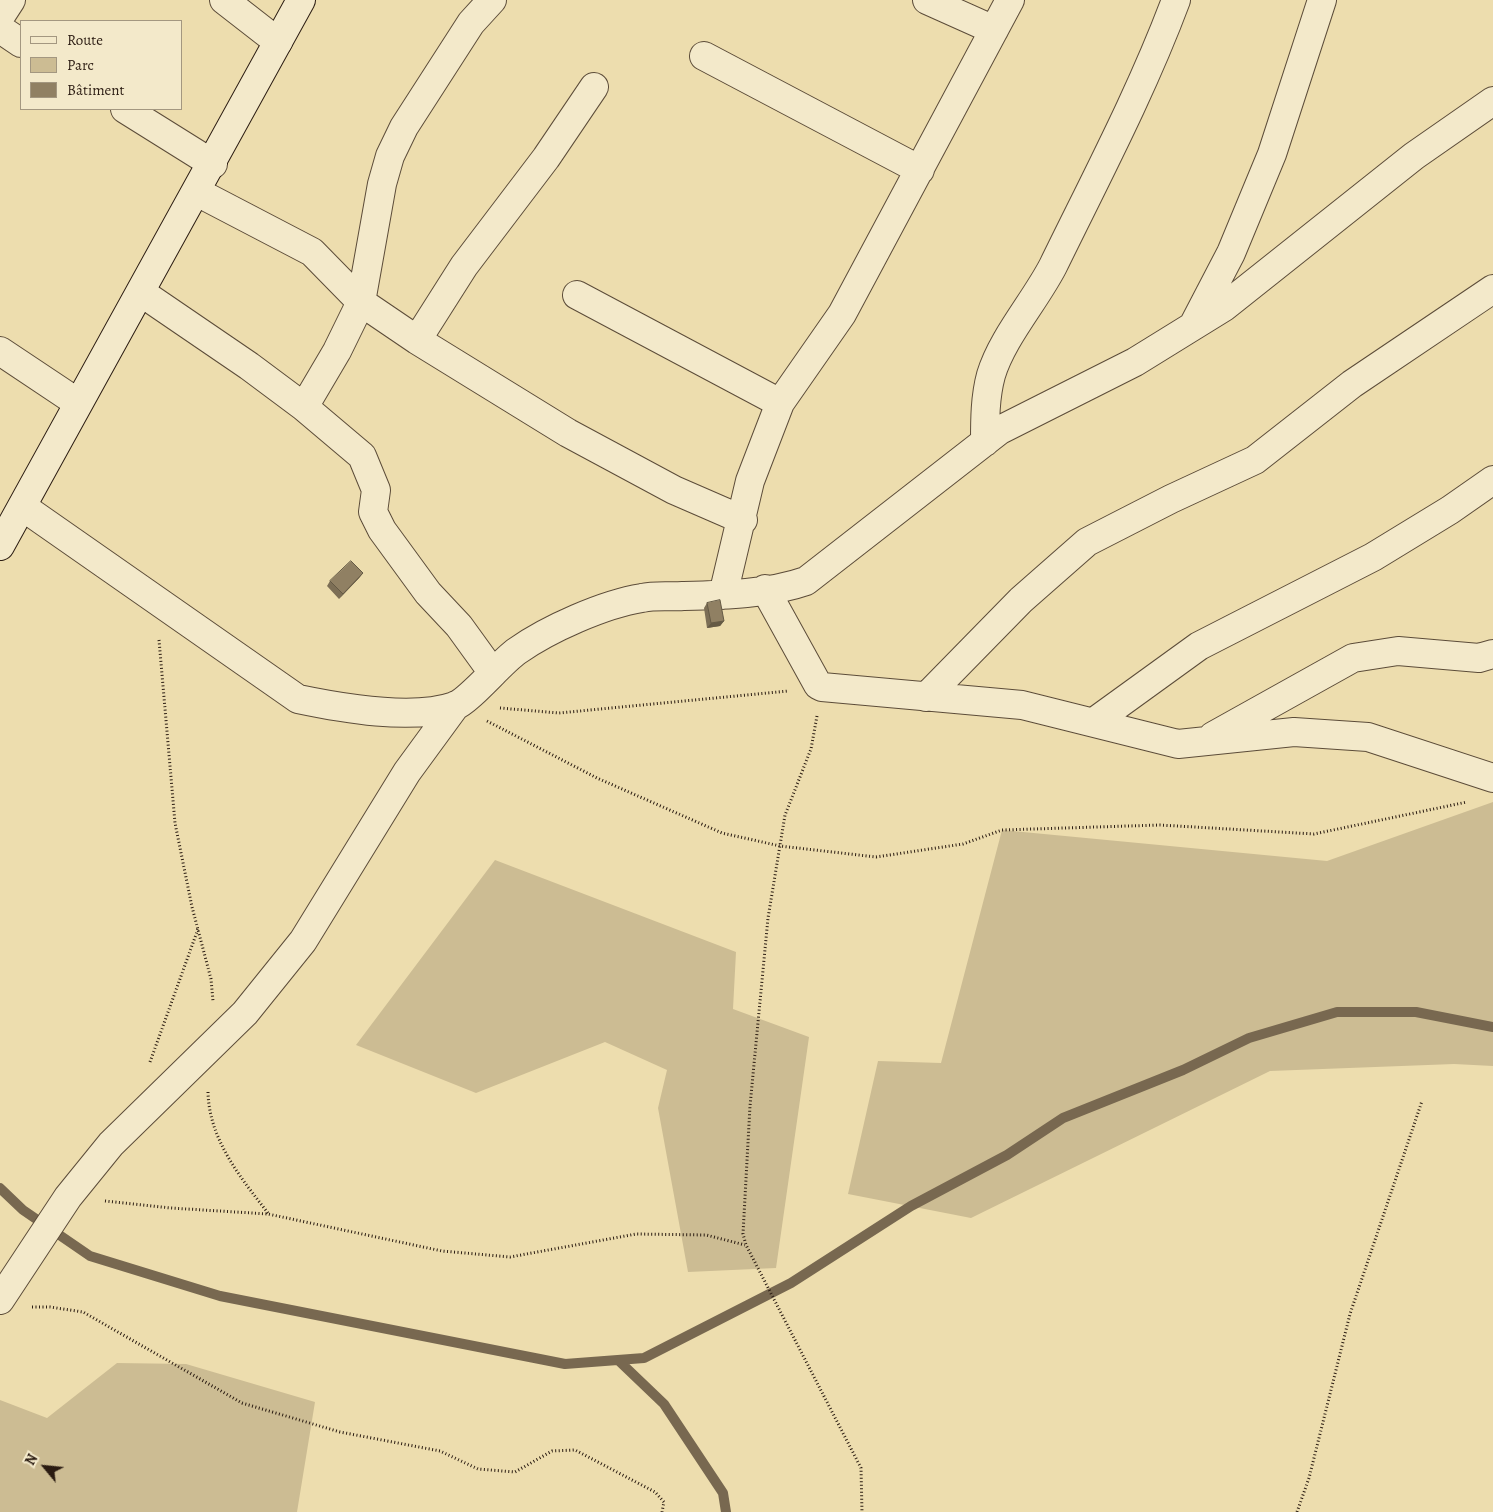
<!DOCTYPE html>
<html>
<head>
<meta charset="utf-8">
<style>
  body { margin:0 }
  #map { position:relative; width:1493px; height:1512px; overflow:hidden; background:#edddae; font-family:Alegreya,serif }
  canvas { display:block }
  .legend { position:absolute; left:20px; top:20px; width:162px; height:90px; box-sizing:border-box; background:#f3e9ca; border:1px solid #a39780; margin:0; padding:6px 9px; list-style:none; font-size:15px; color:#2b1c12 }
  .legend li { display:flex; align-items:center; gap:10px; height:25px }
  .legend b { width:25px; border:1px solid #a39780 }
  .north { position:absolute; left:20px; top:1442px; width:50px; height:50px; -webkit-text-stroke:4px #f3e9ca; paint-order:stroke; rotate:298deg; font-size:14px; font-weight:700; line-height:20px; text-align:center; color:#2b1c12 }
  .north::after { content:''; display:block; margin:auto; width:18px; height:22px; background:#2b1c12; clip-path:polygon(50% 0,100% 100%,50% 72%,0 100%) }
</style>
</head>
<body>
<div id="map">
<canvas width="1493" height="1512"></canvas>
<ul class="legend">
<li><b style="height:6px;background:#f3e9ca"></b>Route</li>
<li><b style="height:14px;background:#ccbc93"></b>Parc</li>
<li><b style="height:14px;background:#908063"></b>Bâtiment</li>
</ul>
<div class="north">N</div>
</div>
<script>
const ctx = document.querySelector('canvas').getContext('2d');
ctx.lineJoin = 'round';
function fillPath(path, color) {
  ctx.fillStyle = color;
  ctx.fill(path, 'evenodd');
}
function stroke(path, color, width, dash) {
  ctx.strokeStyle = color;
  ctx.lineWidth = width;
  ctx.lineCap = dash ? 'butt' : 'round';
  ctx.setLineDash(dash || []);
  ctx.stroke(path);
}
fillPath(new Path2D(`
  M1493,802V1066L1454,1064L1270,1071L971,1218L848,1194L878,1061L941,1063L1002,830L1327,861Z
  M495,860L736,952L733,1009L809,1037L776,1268L688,1272L658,1108L667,1070L605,1042L476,1093L356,1045Z
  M117,1363L186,1364L315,1402L297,1512H0V1400L47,1418Z`), '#ccbc93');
stroke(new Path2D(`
  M0,1188L23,1210L90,1256L220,1296L565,1364L644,1358L791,1283L911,1206L1007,1155L1063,1118L1183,1070L1249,1038L1337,1012H1416L1493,1027
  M618,1360L664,1404L723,1493L726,1512`), '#786850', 10);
const street = new Path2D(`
  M224,0L278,42
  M927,0L994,30
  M0,17L11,0
  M0,29L21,43
  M704,56L920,170
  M125,109L213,164
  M197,192L312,252L361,302L382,184L390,156L404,127L471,23L492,0
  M142,293L249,366L304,407L362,456L376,490L373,512L382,530L428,593L459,626L493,673
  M577,295L780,403
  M1193,326L1231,253L1272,154L1322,0
  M417,340L464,266L546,158L594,87
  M0,351L78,403
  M304,407L337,351L361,302L417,340L568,433L674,490L743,520
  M985,442C985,420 985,397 991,375C1002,338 1035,301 1053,266C1096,178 1142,91 1176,0
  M23,507L298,699C341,708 412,721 455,706C470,700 501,662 517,651C548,629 604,604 642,598C655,595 670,597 683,596C724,595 769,594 806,581L1000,430L1135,362L1224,307L1414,156L1493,101
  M765,589L818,685L822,687L1022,705L1178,744L1294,732L1368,737L1493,778
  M723,595L750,481L780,403L842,314L1010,0
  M926,697L1021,600L1087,542L1171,499L1255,460L1352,384L1493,289
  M1094,722L1199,646L1373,557L1450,510L1493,480
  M1213,736L1353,658L1398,651L1479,658L1493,654
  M0,1300L68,1197L111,1144L245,1013L303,941L407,772L456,705`);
const secondary = new Path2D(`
  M0,546L301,0`);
stroke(street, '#5c4c39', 30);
stroke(secondary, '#2b1c12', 30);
stroke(new Path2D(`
  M159,640L175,823L192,907L211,979L213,1001
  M500,708L559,713L788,691
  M817,716L811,749L785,815L768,918L750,1106L743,1234L746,1245L861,1468L862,1512
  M487,721L597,778L722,833L780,846L876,857L963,844L1002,830L1160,825L1314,834L1467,802
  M150,1062L198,929
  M208,1092C209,1139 240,1177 268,1213
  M105,1201L171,1208L268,1214L442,1251L510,1257L636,1234L706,1235L745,1245
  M32,1307H50L83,1312L242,1403L340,1432L440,1451L478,1469L515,1472L552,1451L575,1450L655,1492L664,1502L662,1512
  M1297,1512L1309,1478L1350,1314L1422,1101`), '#2b1c12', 3, [1, 2.5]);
stroke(street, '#f3e9ca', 28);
stroke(secondary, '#f3e9ca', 28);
fillPath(new Path2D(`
  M363,573L359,578L339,599L327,586L330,581Z
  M707,603L724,621L720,626L707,628L704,608Z`), '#7c6e55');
fillPath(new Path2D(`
  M363,573L359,578L339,599L343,594Z
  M724,621L720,626L707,628L711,623Z`), '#655a45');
const building = new Path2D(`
  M351,561L363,573L343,594L330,581Z
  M720,600L724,621L711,623L707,603Z`);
fillPath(building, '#908063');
stroke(building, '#655a45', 1);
</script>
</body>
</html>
